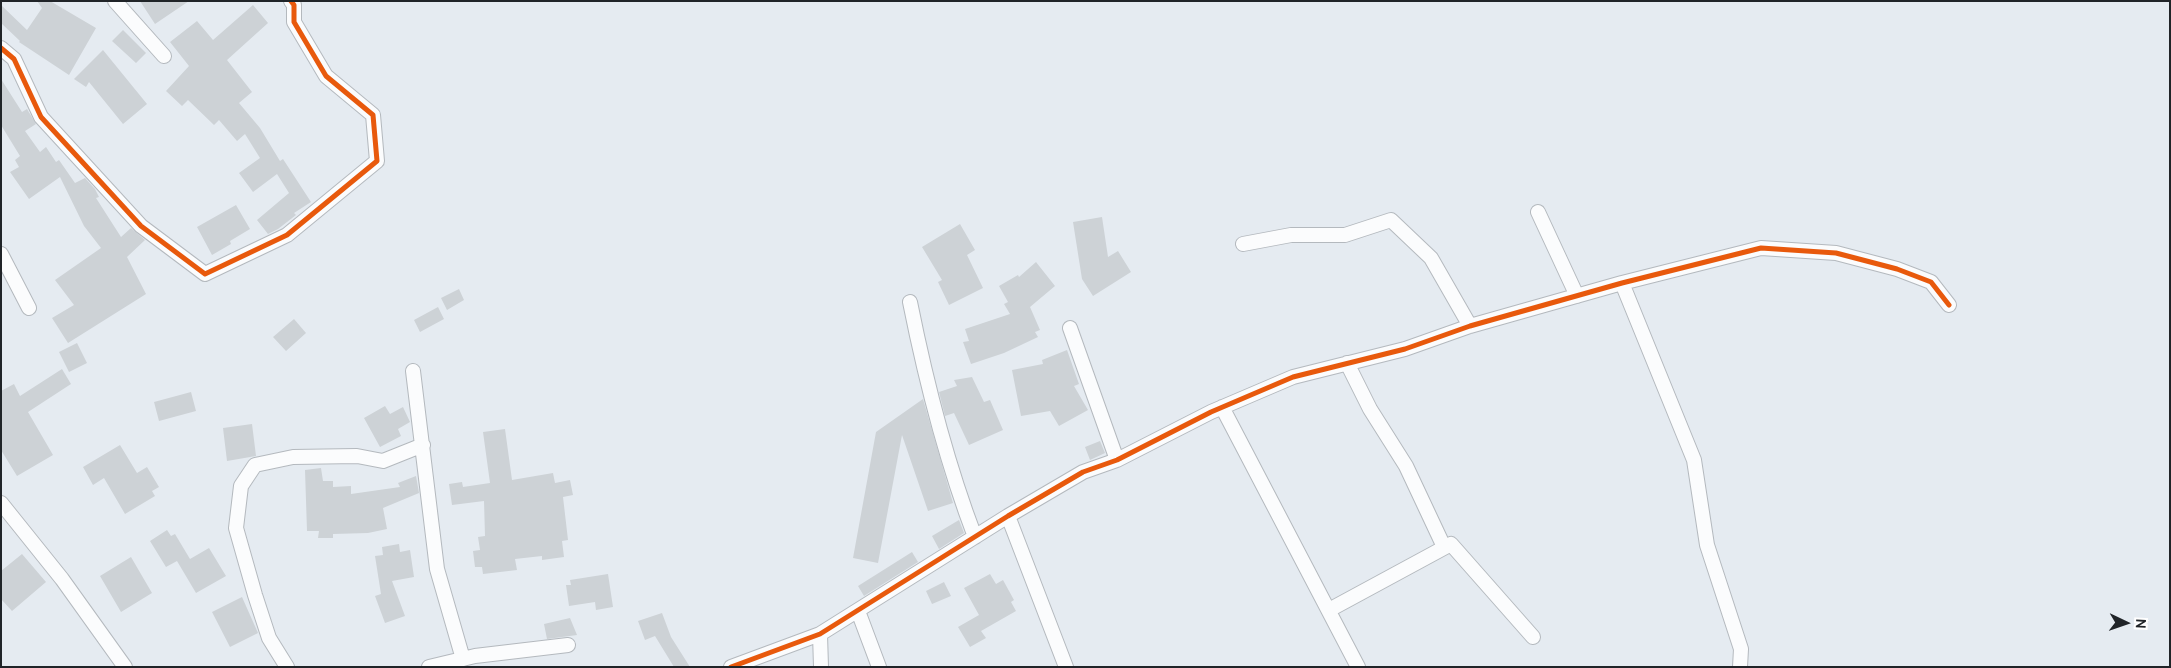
<!DOCTYPE html>
<html>
<head>
<meta charset="utf-8">
<style>
  body { margin:0 }
  #map { position:relative; width:2171px; height:668px; overflow:hidden; background:#e5ebf1; font-family:Cabin,sans-serif }
  canvas { display:block }
  .frame { position:absolute; inset:0; border:2px solid #202428; pointer-events:none }
  .north { position:absolute; left:2101px; top:598px; width:50px; height:50px; -webkit-text-stroke:4px #fff; paint-order:stroke; rotate:93deg; font-size:14px; font-weight:700; line-height:20px; text-align:center; color:#202428 }
  .north::after { content:''; display:block; margin:auto; width:18px; height:22px; background:#202428; clip-path:polygon(50% 0,100% 100%,50% 72%,0 100%) }
</style>
</head>
<body>
<div id="map">
<canvas width="2171" height="668"></canvas>
<div class="frame"></div>
<div class="north">N</div>
</div>
<script>
const ctx = document.querySelector('canvas').getContext('2d');
ctx.lineJoin = 'round';
function fillPath(path, color) {
  ctx.fillStyle = color;
  ctx.fill(path, 'evenodd');
}
function stroke(path, color, width, dash) {
  ctx.strokeStyle = color;
  ctx.lineWidth = width;
  ctx.lineCap = dash ? 'butt' : 'round';
  ctx.setLineDash(dash || []);
  ctx.stroke(path);
}
fillPath(new Path2D(`
  M37,1H50L96,28L69,75L19,42L20,41L1,23V5L27,30L42,8Z
  M140,1H189L155,24Z
  M253,5L268,23L227,60L252,92L239,103L260,128L280,161L283,159L311,202L294,213L296,215L278,229L268,234L257,220L289,193L277,174L253,192L239,173L260,158L245,134L237,141L219,120L214,125L188,100L182,106L166,91L189,66L170,42L197,21L213,40Z
  M123,30L146,53L136,63L112,41Z
  M103,50L147,104L123,124L89,82L86,87L74,79Z
  M1,79L22,112L27,109L36,124L25,131L40,152L46,147L56,162L59,160L75,183L85,178L95,189L99,197L96,198L121,237L131,228L145,240L127,257L146,294L68,343L52,318L74,305L55,280L101,248L84,226L60,177L29,199L10,172L19,167L15,160L20,156L1,125Z
  M236,205L250,229L230,241L231,244L212,255L197,227Z
  M1102,217L1108,257L1118,251L1131,272L1093,296L1082,279L1073,222Z
  M960,224L975,250L967,255L983,288L949,305L938,282L942,280L922,247Z
  M1036,262L1055,286L1030,307L1040,330L1035,332L1038,337L1004,353L971,364L963,342L969,341L965,329L1010,314L1004,304L1008,302L999,286L1018,275L1019,277Z
  M459,289L464,300L447,310L441,298Z
  M438,307L444,319L420,332L414,320Z
  M294,319L306,333L286,351L273,337Z
  M77,343L87,363L69,372L59,352Z
  M1067,350L1079,384L1074,386L1088,410L1059,426L1050,411L1021,416L1012,370L1043,364L1042,360Z
  M62,369L71,384L28,412L53,455L17,476L1,450V391L14,384L20,396Z
  M972,377L984,402L990,400L1003,430L969,445L954,413L945,416L939,392L957,386L954,380Z
  M191,392L196,411L159,421L154,402Z
  M923,399L953,503L928,511L902,435L878,563L853,558L876,432Z
  M385,406L390,414L403,407L410,422L398,429L401,436L380,447L364,418Z
  M252,424L256,456L227,461L223,428Z
  M505,429L512,480L553,473L555,483L570,480L573,495L563,497L568,540L562,541L564,557L542,560V556L515,559L517,570L483,574L482,567H475L473,551L480,550L478,537L485,536L484,501L452,505L449,484L462,482L463,487L490,483L483,432Z
  M1100,441L1105,453L1090,460L1085,447Z
  M120,445L137,473L147,467L159,487L152,491L155,496L125,514L104,478L93,485L83,467Z
  M321,468L323,481H333V487L351,486V494L400,487L398,483L416,476L419,493L383,508L387,529L368,533L333,534V538H318L319,531H307L305,470Z
  M959,520L964,533L939,549L932,536Z
  M167,530L171,536L175,534L190,559L209,548L226,576L196,593L177,561L166,567L150,541Z
  M399,544L400,552L410,550L414,577L392,581L405,616L385,623L375,596L381,594L375,556L383,555L382,547Z
  M912,552L918,562L864,596L858,586Z
  M22,554L46,582L12,611L1,599V571Z
  M131,557L152,593L121,612L100,576Z
  M608,574L613,607L596,610L595,602L569,606L566,585H571L570,580Z
  M990,574L996,584L1003,580L1014,600L1011,602L1016,611L981,631L986,638L970,647L958,627L979,615L964,588Z
  M944,582L951,596L932,604L926,591Z
  M242,597L258,633L230,647L212,612Z
  M662,613L671,637L690,667H674L655,636L645,640L638,621Z
  M570,618L577,635L547,639L544,624Z`), '#cdd2d6');
const minor = new Path2D(`
  M115,1L164,56
  M1,48L14,59L41,117L141,226L205,274L287,235L377,161L373,115L326,76L294,22V5L291,1
  M1538,212L1577,296
  M1243,244L1291,235H1345L1391,220L1431,258L1470,326
  M1,254L29,308
  M1622,283L1694,460L1707,545L1741,649L1740,667
  M910,302C926,382 946,461 975,537
  M1070,328L1117,460
  M1347,363L1370,409L1406,466L1444,547
  M413,371L437,569L463,659
  M1222,407L1358,667
  M1,503L62,579L125,667
  M1008,516L1066,667
  M1329,610L1451,544L1533,637
  M858,611L879,667
  M820,634L821,667
  M287,667L269,638L255,595L236,528L241,486L255,465L293,457L357,456L383,461L423,445
  M429,667L475,656L568,645
  M731,667L820,634L1008,516L1083,472L1117,460L1211,412L1293,377L1405,349L1470,326L1622,283L1761,248L1836,253L1897,269L1931,282L1949,305`);
stroke(minor, '#b4b9be', 16);
stroke(minor, '#fbfcfd', 14);
stroke(new Path2D(`
  M1,48L14,59L41,117L141,226L205,274L287,235L377,161L373,115L326,76L294,22V5L291,1
  M731,667L820,634L1008,516L1083,472L1117,460L1211,412L1293,377L1405,349L1470,326L1622,283L1761,248L1836,253L1897,269L1931,282L1949,305`), '#e8590c', 5);
</script>
</body>
</html>
